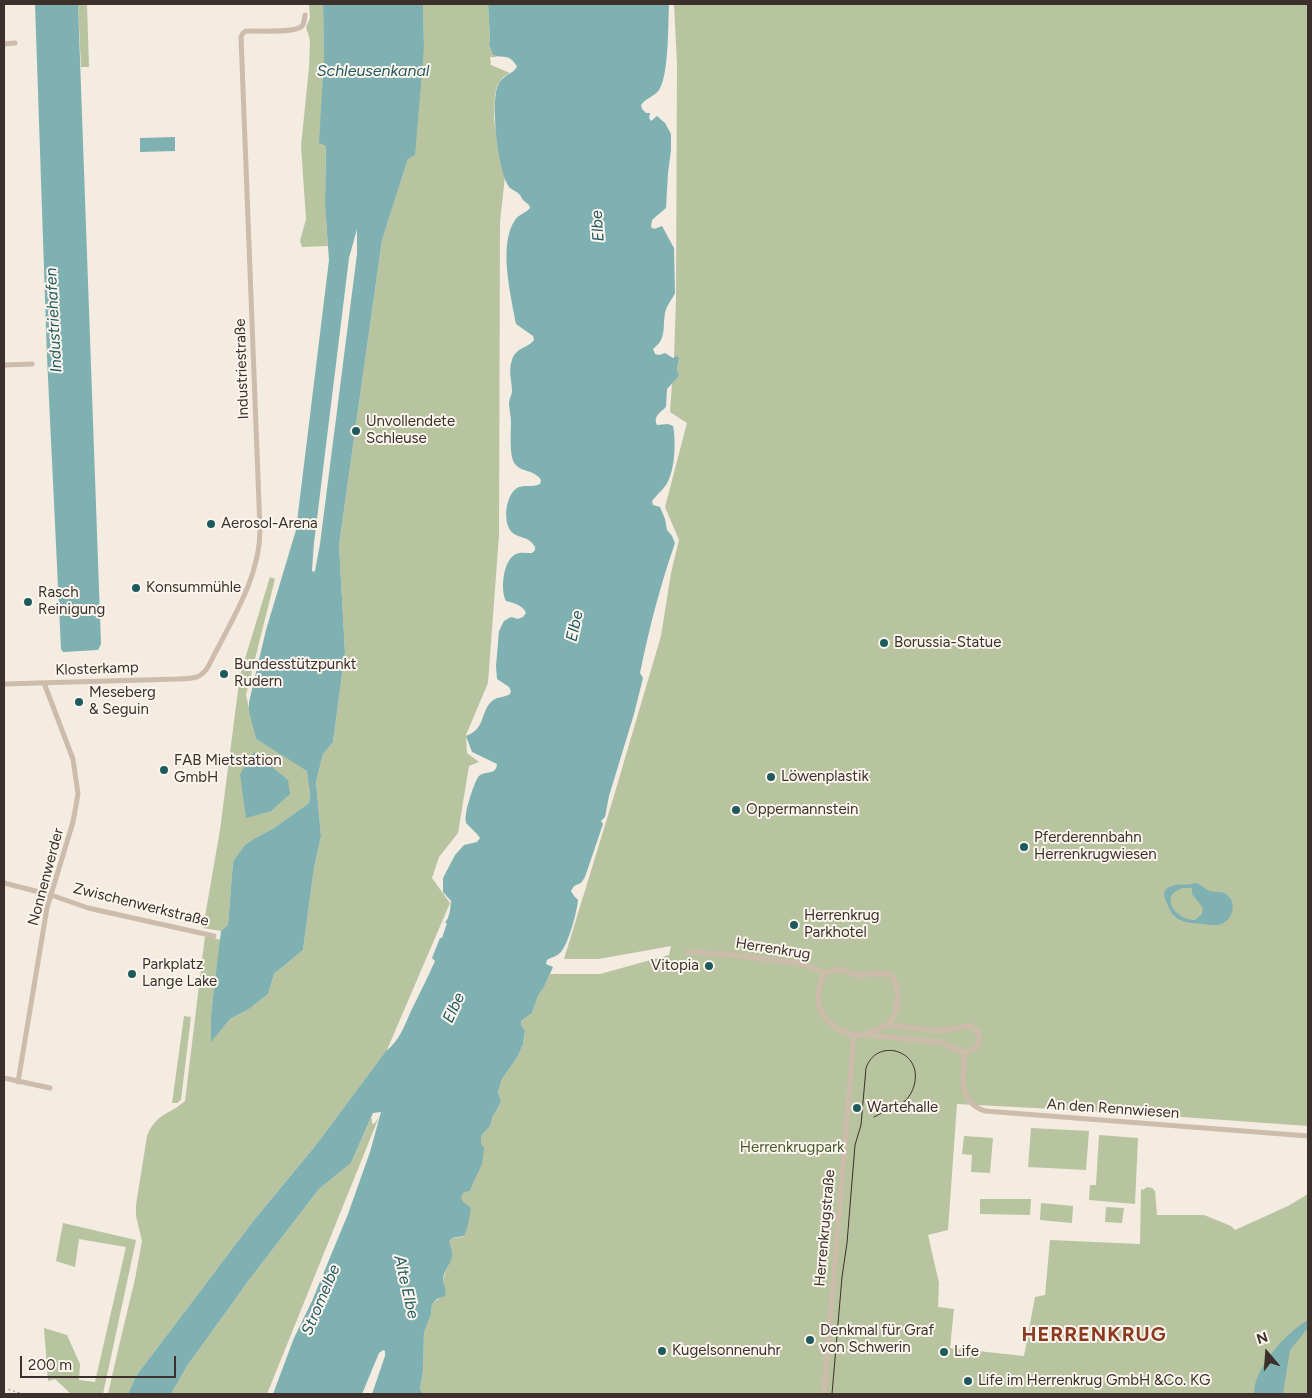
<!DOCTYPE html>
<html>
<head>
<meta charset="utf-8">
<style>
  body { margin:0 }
  #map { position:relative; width:1312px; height:1398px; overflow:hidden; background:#f4ebe1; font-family:Figtree,sans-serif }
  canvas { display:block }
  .frame { position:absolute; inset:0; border:5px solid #3b302b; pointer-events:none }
  .north { position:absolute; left:1242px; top:1328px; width:50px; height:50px; -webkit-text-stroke:4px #fbf5ee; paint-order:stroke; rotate:342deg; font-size:14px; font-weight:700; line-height:20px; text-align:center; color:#3b302b }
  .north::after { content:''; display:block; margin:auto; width:18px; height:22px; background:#3b302b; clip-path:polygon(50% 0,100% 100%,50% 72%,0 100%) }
  .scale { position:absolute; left:20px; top:1356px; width:156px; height:22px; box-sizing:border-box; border:2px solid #3b302b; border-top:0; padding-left:6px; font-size:15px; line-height:18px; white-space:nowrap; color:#3b302b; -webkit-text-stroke:4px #fbf5ee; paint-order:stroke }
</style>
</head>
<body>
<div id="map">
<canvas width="1312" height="1398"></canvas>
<div class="frame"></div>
<div class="north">N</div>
<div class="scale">200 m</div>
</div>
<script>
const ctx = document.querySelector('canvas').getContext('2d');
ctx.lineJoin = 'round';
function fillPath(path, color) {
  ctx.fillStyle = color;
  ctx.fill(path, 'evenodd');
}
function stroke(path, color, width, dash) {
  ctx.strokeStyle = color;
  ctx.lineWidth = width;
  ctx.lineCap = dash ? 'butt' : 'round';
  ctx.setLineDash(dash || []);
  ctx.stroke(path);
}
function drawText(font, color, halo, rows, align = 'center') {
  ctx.font = font + ' Figtree,sans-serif';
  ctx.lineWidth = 4;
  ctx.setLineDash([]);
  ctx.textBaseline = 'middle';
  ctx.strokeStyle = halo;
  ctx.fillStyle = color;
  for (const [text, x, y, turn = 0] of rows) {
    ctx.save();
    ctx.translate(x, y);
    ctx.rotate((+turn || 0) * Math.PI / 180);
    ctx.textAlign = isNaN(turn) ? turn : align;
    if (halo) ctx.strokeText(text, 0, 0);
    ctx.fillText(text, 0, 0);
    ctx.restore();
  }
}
fillPath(new Path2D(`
  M78,4H87L89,67H81Z
  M309,4H323L326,146L325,205L328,246L302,247L300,241L306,219L301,146L309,68L310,40L306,27L310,18Z
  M423,4H488L490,38L489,45L493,55L498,57H490L491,65L510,73L503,77L497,86L495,95L494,119L500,154L505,176L500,222L499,535L488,683L466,735L467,753L479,762L469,766L458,833L439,857L432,878L450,903L387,1050L316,1145L254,1220L136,1376L128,1394H108L118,1350L135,1279L142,1241L136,1216V1205L147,1136C157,1112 168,1116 185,1101L205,936L221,940L211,1015V1041L230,1019L249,1009L268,994L274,974L303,950L314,868L321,836L316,782L323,754L333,742L345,652L339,545L382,240L408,159L424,48Z
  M674,4H1308V1126L1112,1112L957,1104L948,1230L928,1235L939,1283L938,1307L954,1309L950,1348L1024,1356L1035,1297L1045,1295L1050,1240L1140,1244L1141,1189L1143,1190L1147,1187L1152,1188L1155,1191L1157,1215H1204L1231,1226L1235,1230L1288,1206L1308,1194V1394H423L420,1389L423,1371L424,1333L431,1314L432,1304L441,1297L445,1289L443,1280L446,1270L449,1264V1242L452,1238L463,1237L468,1226L470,1207C464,1203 458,1200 463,1193L470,1191L475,1179L481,1136L490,1126L493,1116L498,1108L501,1101L498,1092L502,1079L518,1056L523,1044L525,1031L522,1027L521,1021L532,1013L538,996L544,987L550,974H600L669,955L671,946L599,959H564L613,799L661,636L671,573L679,540L665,507L687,423L670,412L672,383L679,376L677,369L679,358H674L676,299L677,64Z
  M270,577L275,579L246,695L256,739L308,771L310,793L309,803L274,828L257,837L233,862L228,925L221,931L203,928L220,830L240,675Z
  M184,1016L191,1017L181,1100L177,1103H172Z
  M379,1117L267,1394H171L187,1366L249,1280L319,1189L351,1163L371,1118L372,1119V1123L374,1124Z
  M1031,1128L1089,1131L1086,1170L1028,1167Z
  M1099,1135L1138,1138L1135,1204L1089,1200L1090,1185H1096Z
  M964,1136L993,1138L990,1173L971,1172L972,1155L962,1154Z
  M980,1199H1031L1030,1215L980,1214Z
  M1041,1203L1073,1206L1072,1223L1040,1220Z
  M1106,1207L1124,1208L1122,1223L1105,1222Z
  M63,1223L136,1240L103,1394H71L55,1379L48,1381L44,1328L67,1335L80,1364L79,1380L95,1382L126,1247L79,1239L75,1267L56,1261Z`), '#b8c4a0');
fillPath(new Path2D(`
  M35,4H78L101,644L98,650L63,652L61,649L47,357Z
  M323,4H423L424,48L415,155L408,159L382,240L339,545L345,652L333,742L323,754L316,782L321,836L314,868L303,950L274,974L268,994L249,1009L230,1019L211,1042V1015L221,931L228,925L233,862L245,845L257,837L274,828L309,803L310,793L307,771L256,739L249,711V702L266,630L296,530L329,260L325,205L326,146L319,143L324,59ZM357,229V254L320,544L315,571L313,572L312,570L314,543L349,258Z
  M488,4H669C668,24 669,75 659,90C655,96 646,98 641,105L642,109L646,113H650L649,118L651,121L657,116L665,123L671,134V150L668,173L666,208L652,220L651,227L654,229L662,226L674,248L675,293C673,298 669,302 667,307C662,317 666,330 661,340C659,344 656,346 653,349L655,354L659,355L665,353L673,358L677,356L679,358L677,369L679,376L667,389L666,407C660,413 653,416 657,425L668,424L673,426C676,440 675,466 669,479C666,488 657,494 652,501L653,505L660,507L665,519L667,530L672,536L675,543C660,586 649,629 640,673L643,678L634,714L609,796L605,817L601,821L603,824L585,877L581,883L574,886L571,891L574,896L578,900C577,912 568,946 560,953C556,957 551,957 547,960L546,964L553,967L544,987L538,996L532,1013L521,1021L522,1027L525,1030L523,1044L518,1056L502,1079L498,1092L501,1101L498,1108L493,1116L490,1126L481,1136V1144L484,1148L482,1164L475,1179L470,1191L463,1193C458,1201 466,1203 471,1208L468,1226L464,1236L452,1238L449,1242C450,1246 452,1249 452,1253C453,1263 443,1270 443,1280C444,1286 447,1290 445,1296L437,1299L432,1304L431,1314L424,1333L423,1371L420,1389L423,1394H372L385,1356V1351L383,1350L379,1353L362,1394H273L294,1338L312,1301L348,1214L370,1152L381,1112L373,1113L351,1163L319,1189L249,1280L187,1366L171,1394H128L136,1376L254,1220L316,1145L386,1051C403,1038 406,1019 416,1001C422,988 429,975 435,961L432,958L440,938H442L447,923H445L448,918L450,911L451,901L443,892V878L455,855L464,845L477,842L480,838L477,834L466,823C466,822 465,815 466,815C466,808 475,780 479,776C486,770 496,776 497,764L472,752L466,736C471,734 476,731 479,726C484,718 484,708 492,701C498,696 504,698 510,694L511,691L509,687L497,679L496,666L499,631L504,621L511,617L518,619L523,617L526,613C523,605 513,603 506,601C500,590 503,560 516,554C520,552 527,553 532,553L535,550V547C529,535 516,539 510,530C503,519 506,495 517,488C525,484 532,488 540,484L541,480C534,469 522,473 515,464C509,456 511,433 511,422C511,416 509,409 509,403C509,399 512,395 512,391C512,381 508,371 512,360C516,347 527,349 534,340L533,336L516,324C511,296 498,245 515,220C519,214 526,213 530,208L529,205C527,203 525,202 523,200C521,198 521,195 519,194C516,191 512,190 509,187C498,172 491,106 497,88C502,73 514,75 517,66C515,64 514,62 512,60C507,55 499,58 493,55L489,45L490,38Z
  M175,137V151L140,152V138Z
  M254,752L288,780L290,794L271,811L246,818L240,774Z
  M1195,883C1202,884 1203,888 1208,890C1213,893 1219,891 1224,893C1238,900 1234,919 1221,924C1215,927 1208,924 1202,924C1191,923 1178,923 1171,912C1170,910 1168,906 1168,905C1165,899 1163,896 1165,890C1177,881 1183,887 1195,883ZM1183,888H1192V894L1203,908L1202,914L1195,920C1175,920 1158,895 1183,888Z
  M1308,1320V1328L1290,1350L1283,1394H1254C1254,1367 1286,1333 1308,1320Z`), '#7fb0b2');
stroke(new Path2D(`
  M4,44L15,43
  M4,365L32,364
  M4,684L177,679C191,678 200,680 208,667C229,624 260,579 260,530L241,37L243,33L246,31C257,31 296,33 302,26C305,23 304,19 305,15
  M4,883L51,895L88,908L214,936
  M688,952C711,953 734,955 757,958C780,961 803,961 824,973C831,972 839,968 846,971C852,973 855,975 861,975C869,976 878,971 887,974C902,980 899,1009 892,1019C888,1025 882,1028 876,1030C872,1032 866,1034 862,1035C850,1037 835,1029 827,1020C815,1008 817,988 824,973
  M865,1035L941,1042L965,1053L976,1048L980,1038L978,1032L971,1026L961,1027L940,1031L886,1025
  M965,1053C962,1076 958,1102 985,1111L1308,1136
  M4,1078L50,1088
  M18,1082L47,908L73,822L78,794L73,759L44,683
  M824,1394L854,1035`), '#cdbbac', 5);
stroke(new Path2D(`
  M832,1394L842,1277L847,1243L855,1145L861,1125L866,1068C876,1038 920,1049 915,1081C914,1089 910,1096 905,1101C895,1109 884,1111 874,1117`), '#3b302b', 1);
stroke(new Path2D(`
  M4,1388L23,1394`), '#3b302b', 1, [1, 4]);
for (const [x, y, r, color] of [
  [356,431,5,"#1f5a5e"],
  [211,524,5,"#1f5a5e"],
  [136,588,5,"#1f5a5e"],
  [28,602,5,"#1f5a5e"],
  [884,643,5,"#1f5a5e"],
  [224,674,5,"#1f5a5e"],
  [79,702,5,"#1f5a5e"],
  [164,770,5,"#1f5a5e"],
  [771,777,5,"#1f5a5e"],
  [736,810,5,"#1f5a5e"],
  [1024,847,5,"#1f5a5e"],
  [794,925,5,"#1f5a5e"],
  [709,966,5,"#1f5a5e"],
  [132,974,5,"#1f5a5e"],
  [857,1108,5,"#1f5a5e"],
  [810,1340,5,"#1f5a5e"],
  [662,1351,5,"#1f5a5e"],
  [944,1352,5,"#1f5a5e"],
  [968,1381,5,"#1f5a5e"]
]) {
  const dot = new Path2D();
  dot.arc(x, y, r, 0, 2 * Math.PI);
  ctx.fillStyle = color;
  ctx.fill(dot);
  stroke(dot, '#fbf5ee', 2);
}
drawText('15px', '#3b302b', '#fbf5ee', [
  ["Industriestraße",242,369,-92],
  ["Klosterkamp",97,669,-2],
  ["Nonnenwerder",46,877,-75],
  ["Zwischenwerkstraße",141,905,14],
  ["Herrenkrug",773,949,9],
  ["An den Rennwiesen",1113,1109,4],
  ["Herrenkrugstraße",825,1228,-85]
]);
drawText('15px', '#3b302b', '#fbf5ee', [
  ["Unvollendete",366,422],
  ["Schleuse",366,439],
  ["Aerosol-Arena",221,524],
  ["Konsummühle",146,588],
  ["Rasch",38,593],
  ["Reinigung",38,610],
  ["Borussia-Statue",894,643],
  ["Bundesstützpunkt",234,665],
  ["Rudern",234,682],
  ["Meseberg",89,693],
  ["& Seguin",89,710],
  ["FAB Mietstation",174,761],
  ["GmbH",174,778],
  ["Löwenplastik",781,777],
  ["Oppermannstein",746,810],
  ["Pferderennbahn",1034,838],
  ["Herrenkrugwiesen",1034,855],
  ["Herrenkrug",804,916],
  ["Parkhotel",804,933],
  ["Parkplatz",142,965],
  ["Lange Lake",142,982],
  ["Vitopia",699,966,"right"],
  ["Wartehalle",867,1108],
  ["Denkmal für Graf",820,1331],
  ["von Schwerin",820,1348],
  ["Kugelsonnenuhr",672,1351],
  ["Life",954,1352],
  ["Life im Herrenkrug GmbH &Co. KG",978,1381]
], 'left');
drawText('15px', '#4a5a2e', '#fbf5ee', [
  ["Herrenkrugpark",792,1148]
]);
drawText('italic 16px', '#1f5a5e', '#fbf5ee', [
  ["Schleusenkanal",373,71],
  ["Elbe",598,226,-94],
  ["Industriehafen",54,320,-93],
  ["Elbe",575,626,-78],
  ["Elbe",454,1008,-65],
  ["Alte Elbe",406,1287,77],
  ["Stromelbe",321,1300,-67]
]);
ctx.letterSpacing = '1px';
drawText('bold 20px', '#8c3b22', '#fbf5ee', [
  ["HERRENKRUG",1094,1335]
]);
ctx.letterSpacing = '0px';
</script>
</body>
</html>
